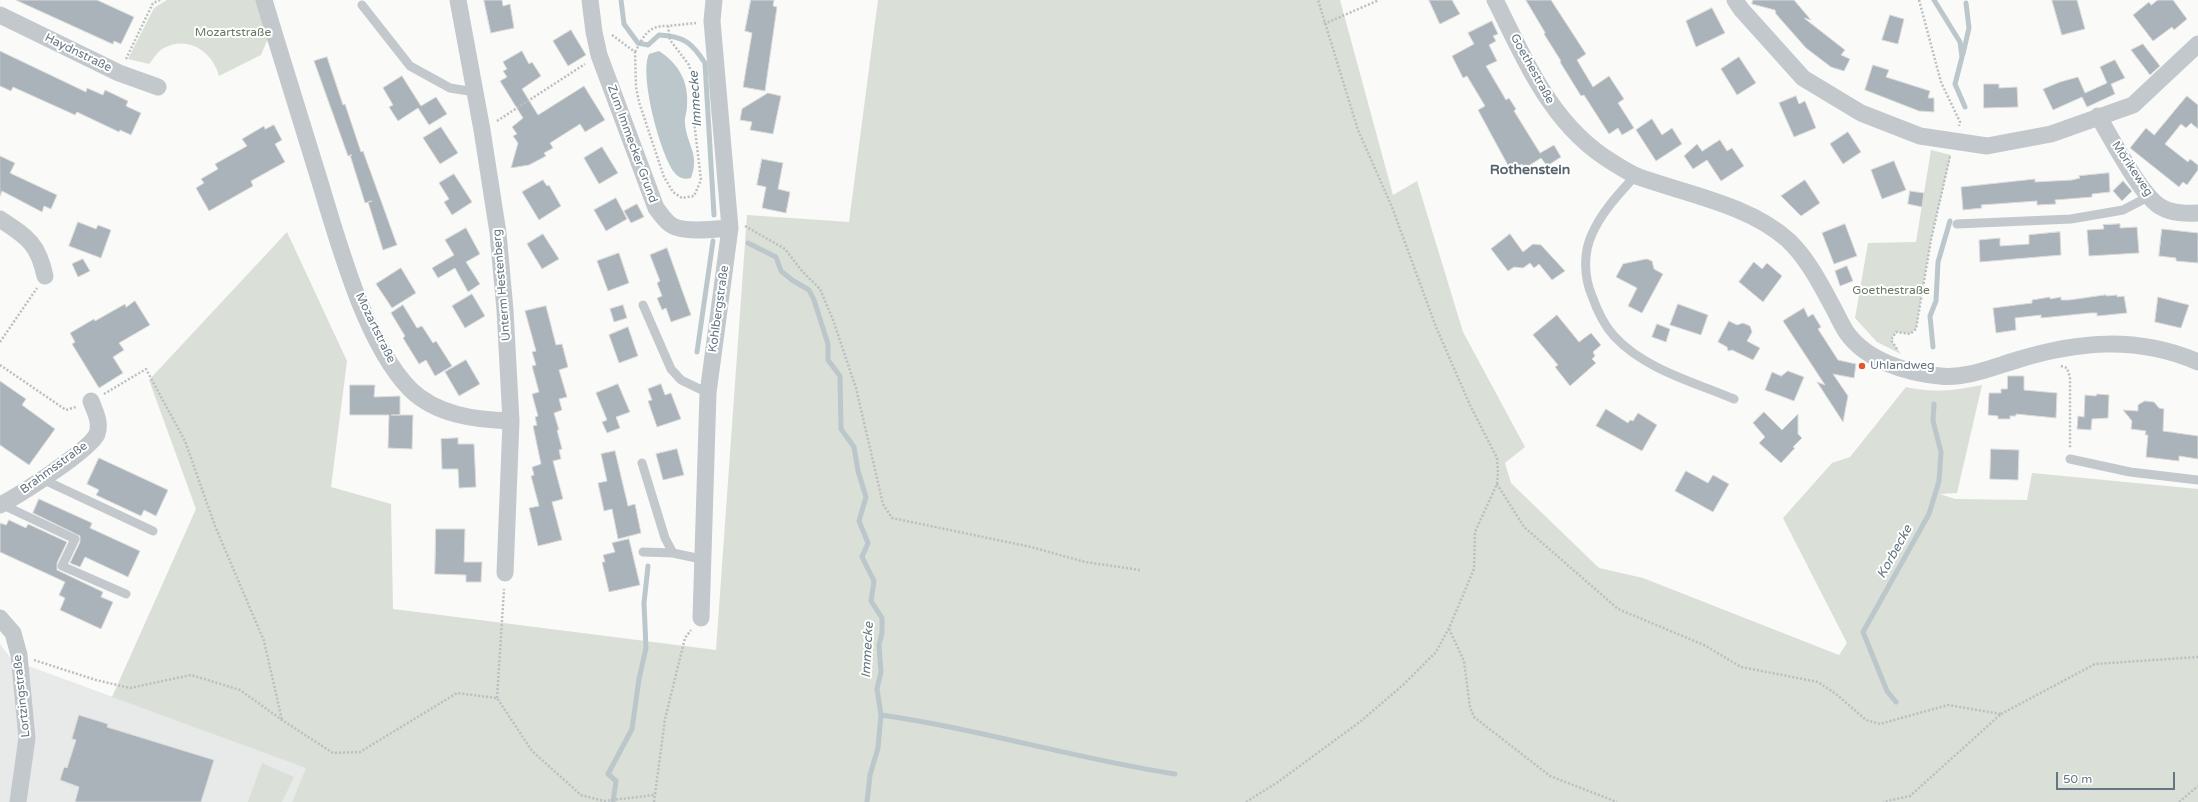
<!DOCTYPE html>
<html>
<head>
<meta charset="utf-8">
<style>
  body { margin:0 }
  #map { position:relative; width:2198px; height:802px; overflow:hidden; background:#fafaf8; font-family:"Varela Round",sans-serif }
  canvas { display:block }
  .scale { position:absolute; left:2056px; top:772px; width:119px; height:18px; box-sizing:border-box; border:2px solid #657683; border-top:0; padding-left:5px; font-size:12px; line-height:14px; white-space:nowrap; color:#657683; -webkit-text-stroke:3px #fff; paint-order:stroke }
</style>
</head>
<body>
<div id="map">
<canvas width="2198" height="802"></canvas>
<div class="scale">50 m</div>
</div>
<script>
const ctx = document.querySelector('canvas').getContext('2d');
ctx.lineJoin = 'round';
function fillPath(path, color) {
  ctx.fillStyle = color;
  ctx.fill(path, 'evenodd');
}
function stroke(path, color, width, dash) {
  ctx.strokeStyle = color;
  ctx.lineWidth = width;
  ctx.lineCap = dash ? 'butt' : 'round';
  ctx.setLineDash(dash || []);
  ctx.stroke(path);
}
function drawText(font, color, halo, rows, align = 'center') {
  ctx.font = font + ' "Varela Round",sans-serif';
  ctx.lineWidth = 4;
  ctx.setLineDash([]);
  ctx.textBaseline = 'middle';
  ctx.strokeStyle = halo;
  ctx.fillStyle = color;
  for (const [text, x, y, turn = 0] of rows) {
    ctx.save();
    ctx.translate(x, y);
    ctx.rotate((+turn || 0) * Math.PI / 180);
    ctx.textAlign = isNaN(turn) ? turn : align;
    if (halo) ctx.strokeText(text, 0, 0);
    ctx.fillText(text, 0, 0);
    ctx.restore();
  }
}
fillPath(new Path2D(`
  M0,644L12,660L307,768L292,802H0Z`), '#e8e9e9');
fillPath(new Path2D(`
  M167,0H257L269,36L261,55L219,76C213,52 188,35 164,48C158,51 154,58 149,64L128,59L154,8Z
  M878,0H1340L1393,195L1417,181L1463,332L1525,447L1505,463L1511,483L1599,568L1643,578L1839,655L1847,643L1783,518L1832,463L1850,457L1906,387C1936,393 1952,391 1982,385L1957,493L1940,494L1955,499L2027,500L2032,473L2198,489V802H292L306,768L112,697L196,509L149,380L287,232L347,361L331,487L391,504L393,609L716,650L747,215L849,222Z
  M1931,150L1951,155L1931,240L1916,329L1910,334L1896,332L1891,340L1901,354L1877,342L1855,318L1868,243L1916,242Z
  M262,763L294,777L282,802H248Z`), '#dadfd7');
fillPath(new Path2D(`
  M659,51C679,64 689,82 687,106C687,112 684,119 685,124C687,145 700,154 691,178C685,180 678,178 674,172C660,153 639,75 649,54Z`), '#bbc7cb');
stroke(new Path2D(`
  M621,0L624,24L638,43L648,45L659,35C684,36 692,43 705,63L714,215
  M1934,0L1960,42L1962,57L1955,84L1965,107
  M1963,54L1969,28L1966,3
  M748,243L776,257L781,271L792,280L809,290L814,300L828,344V360L840,376L841,429L854,447L858,471L866,497L859,521L868,543L862,557L874,581L871,601L882,618V633L879,645L881,672L877,689L881,715L878,748L870,775L867,802
  M1933,347L1930,316L1936,301L1938,262L1950,221
  M697,352L713,241
  M1896,702L1887,691L1863,632L1929,514L1939,481L1941,452L1933,421L1934,404
  M881,715C980,729 1076,759 1175,774
  M613,802L616,781L608,774L632,729L639,679L646,648L644,603L648,566`), '#bbc7cb', 5);
const building = new Path2D(`
  M16,0H97L134,17L121,44L114,41L113,44Z
  M484,0H502L503,6L510,4L514,28L491,33Z
  M751,0H774L773,6L777,7L765,91L743,87L752,33L745,31Z
  M1429,0H1452L1460,14L1440,24Z
  M1526,0H1551L1586,54L1577,60L1593,87L1609,76L1624,99L1618,103L1634,128L1622,135L1618,128L1609,134L1584,95L1581,96L1560,62L1561,61L1544,34L1545,33Z
  M1753,0H1794L1811,20L1804,18L1845,50L1841,55L1850,59L1844,71L1831,67L1806,48L1776,14L1775,10L1752,4Z
  M2052,0H2077L2085,29L2062,35Z
  M2158,0H2173L2187,19L2174,30L2172,27L2153,41L2133,15L2149,2L2151,5Z
  M1712,8L1725,33L1696,47L1686,21Z
  M1890,15L1904,19L1898,44L1882,40Z
  M1492,21L1498,34L1493,36L1496,41L1489,45L1497,61L1486,66L1506,100L1509,98L1516,109L1514,111L1540,153L1554,145L1561,157L1547,166L1541,158L1525,168L1522,164L1511,171L1478,110L1485,106L1467,76L1463,78L1452,56L1474,44L1468,33Z
  M571,30L586,55L568,66L553,41Z
  M2143,44L2160,66L2150,75L2131,50Z
  M0,51L86,92L87,88L103,95L105,90L128,101L126,106L141,113L131,135L120,130L119,132L77,112L75,115L13,87L11,91L0,86Z
  M522,51L529,64L532,62L541,76L522,89L538,115L584,86L605,120L585,132L580,124L550,143L553,148L544,153L546,156L529,165L511,168L518,143L513,136L517,134L512,127L523,118L500,81L507,77L503,71L507,69L503,62Z
  M327,57L343,105L345,104L361,152L363,151L397,245L383,250L368,202L372,201L365,203L350,155H352L348,156L314,61Z
  M1739,57L1756,83L1737,95L1721,69Z
  M2115,60L2125,78L2111,84L2115,94L2087,107L2082,97L2053,110L2043,89L2060,82L2078,77L2085,93L2107,83L2100,67Z
  M1873,65L1889,70L1886,77L1930,91L1928,98H1934V112L1919,111L1865,90Z
  M402,76L421,106L436,97L447,114L429,125L418,108L398,121L389,107L393,105L383,88Z
  M1984,84H1999V88L2017,87L2018,107L1984,108Z
  M768,93L781,96L773,134L750,130L752,122L740,120L742,109Z
  M1796,96L1799,104L1805,101L1816,128L1794,137L1779,103Z
  M2187,96L2198,105V129L2191,123L2186,128L2181,124L2165,144L2188,162L2190,159L2198,165V170L2187,185L2183,182L2179,187L2130,148L2146,128L2154,135Z
  M1652,119L1662,135L1672,128L1682,144L1656,161L1636,130Z
  M274,125L282,140L275,144L285,162L251,181L253,186L209,211L196,188L204,183L201,179L218,169L215,164L247,146L242,139L264,126L265,129Z
  M441,127L458,153L440,164L423,138Z
  M1848,132L1861,152L1843,164L1830,144Z
  M1720,140L1727,151L1732,148L1744,166L1721,181L1707,160L1693,169L1684,156L1697,144L1702,151Z
  M602,147L618,173L599,184L584,158Z
  M0,156L15,163L10,173L57,195L51,209L44,206L42,212L2,191L0,196Z
  M762,159L783,163L778,189L790,192L786,213L762,208L766,187L757,185Z
  M1894,161L1906,190L1882,199L1871,170Z
  M2109,173L2110,192L2092,194V197L2055,200L2056,204L2037,205V201L1981,205L1982,208L1963,210L1961,187L2035,179V182L2072,180L2080,178L2079,176Z
  M454,174L472,202L452,215L444,202L449,199L439,183Z
  M543,180L547,186L549,185L561,206L539,220L522,192Z
  M1805,180L1820,203L1801,216L1781,196Z
  M2123,181L2132,191L2122,201L2113,191Z
  M1910,191L1924,193L1922,207L1908,204Z
  M616,198L627,219L606,231L594,210Z
  M637,204L644,217L631,223L624,211Z
  M78,222L96,229L98,225L111,230L101,258L69,246Z
  M1845,224L1857,256L1834,264L1822,233Z
  M2120,224V228L2137,227L2139,253L2089,256L2087,230L2104,229L2103,225Z
  M466,228L480,254L466,262L480,284L468,292L455,268L438,278L432,268L454,255L445,240Z
  M2162,229L2198,233V263L2176,261V258L2159,256Z
  M2060,232L2061,255L1980,262L1979,240L2000,238V246L2029,244V235Z
  M543,234L559,259L542,269L527,244Z
  M1510,234L1523,252L1533,244L1541,245L1565,271L1552,280L1539,264L1534,268L1530,263L1523,268L1514,267L1508,271L1491,249Z
  M667,248L691,315L671,322L666,308L662,310L657,298L662,296L657,283L660,281L650,255Z
  M619,253L629,283L608,291L597,261Z
  M83,259L90,271L78,277L72,264Z
  M1647,259L1652,261L1654,269L1663,274L1642,313L1628,306L1637,288L1616,277L1623,264Z
  M1754,262L1762,269L1767,263L1782,276L1763,302L1739,282Z
  M1847,266L1853,281L1840,286L1835,271Z
  M401,268L416,293L392,308L376,284Z
  M472,294L485,316L465,328L452,306Z
  M2106,295V296L2117,295V297L2124,296L2127,313L2097,316V313H2090L2041,318V315L2015,318L2016,330L1996,333L1993,308L2032,303V300L2050,297V299L2061,297V300H2069Z
  M2158,297L2189,305L2181,328L2155,322Z
  M135,301L150,325L119,343L124,350L113,357L123,373L99,388L72,344L75,342L70,333L94,319L95,321L125,304L126,307Z
  M1678,304L1708,315L1701,335L1670,325Z
  M403,305L417,328L422,326L433,343L436,341L452,366L435,376L426,360L419,364L403,338L405,336L391,313Z
  M623,305L627,318L614,322L610,309Z
  M546,306L556,345L562,344L568,367L559,370L567,397L559,399L562,410L554,413L559,430H557L562,449L559,450L561,459L553,461L563,499L552,502L562,540L538,546L529,508L539,506L531,476L534,475L532,467L541,464L533,426L537,425L535,417L538,416L532,394L539,392L532,366L536,365L532,352L536,351L525,311Z
  M1804,308L1808,317L1813,314L1821,327L1818,329L1838,360L1856,364L1854,378L1833,374L1848,396L1843,422L1817,382L1825,385L1783,321Z
  M1557,315L1579,342L1591,333L1601,345L1593,352L1595,356L1592,359L1596,363L1570,386L1555,367L1558,365L1533,335Z
  M1729,321L1737,325L1743,323L1750,326L1752,332L1747,341L1760,348L1753,360L1732,350L1728,351L1727,347L1718,342Z
  M1657,324L1670,329L1666,342L1652,337Z
  M628,327L638,356L619,363L609,335Z
  M466,360L480,384L459,396L445,372Z
  M1788,371L1804,377L1794,401L1765,390L1772,372L1781,376Z
  M2008,376H2024V390L2057,393L2056,418L2016,414V416H2010V419H1998V416L1988,415L1989,393H2001V389H2007Z
  M0,381L26,399L22,405L55,429L29,465L0,445Z
  M618,384L630,412L616,417L620,428L607,433L602,422L607,420L596,393Z
  M661,384L665,395L671,393L681,419L657,427L648,401L652,400L648,389Z
  M350,385H375L374,397L400,396V415H391H413L412,449L388,448L389,415H350Z
  M2097,394L2109,395L2108,418L2092,419L2091,430L2077,429L2078,416L2084,417L2085,395L2096,396Z
  M2145,401L2154,402L2159,408L2164,409L2163,431L2198,436V459L2179,456V461L2146,457L2148,435H2145L2146,431L2131,429L2132,421L2123,410L2138,411V405Z
  M1606,409L1628,423L1630,420L1633,421L1638,413L1657,425L1642,451L1596,426Z
  M1764,412L1782,430L1798,414V434L1802,438L1793,447L1795,448L1781,463L1759,443L1765,437L1753,423Z
  M458,438V444H474L476,487L459,488L458,469H442L441,439Z
  M677,449L684,475L663,480L656,454Z
  M1991,449L2019,450L2018,480L1990,479Z
  M615,451L628,506L635,504L641,533L618,539L612,509L604,511L598,483L607,481L601,454Z
  M99,458L168,490L156,516L144,510L141,516L96,495L99,490L87,484Z
  M1686,471L1708,483L1713,475L1729,484L1713,512L1675,491Z
  M39,499L92,523L90,528L140,551L128,577L85,557L80,567L70,563L80,542V536L33,513Z
  M9,520L26,528L28,524L67,542L57,563V570L103,592L101,597L113,602L101,629L60,610L65,598L59,595L65,582L0,552V523L6,525Z
  M436,529H465L464,562H482L481,582H466V575L435,574Z
  M629,539L640,585L609,592L602,562H605L603,555L615,552L612,543Z
  M79,715L108,724L107,727L214,760L201,802H75L79,787L60,780L64,767L67,768L76,740L72,739Z`);
fillPath(building, '#aab3b9');
stroke(building, '#dcdcda', 1);
stroke(new Path2D(`
  M1919,0L1941,82L1960,122L1959,126
  M1324,24L1379,0
  M612,35L635,52L636,87L639,102L664,177L673,192L682,198L694,196L701,180L693,113L694,83L689,65L670,40L668,26L696,23
  M635,52C644,36 648,25 668,26
  M126,59L153,3L160,0
  M497,121L585,64
  M745,226L785,249L802,271L820,289L833,320L856,388L883,504L892,518L1031,547L1085,562L1140,570
  M0,342L37,288
  M1897,349L1891,340L1896,332L1910,334L1916,329L1931,240L1950,156
  M0,365L66,410L76,407
  M2061,366L2067,368L2070,377V448
  M104,394L146,369L185,441L215,526L264,641L282,720
  M1497,484L1524,527L1618,609L1704,645L1741,667L1818,682L1836,694L1866,720L1880,724L1948,705L2001,714L1910,796L1883,802
  M1449,629L1464,661L1470,707L1474,717L1550,776L1617,802
  M34,660L96,680L130,688L191,675L240,690L282,720L333,753L360,752L457,693L497,698L532,751L581,795L604,801L654,795
  M497,698L504,589
  M2001,714L2095,664L2198,657
  M654,802L665,719L685,638L691,630
  M1246,802L1278,782L1361,721L1403,685L1436,652L1449,628L1474,569L1475,532L1497,484L1498,473L1497,458L1470,405L1436,327L1392,207L1358,130L1318,0
  M2179,802L2198,786`), '#bbbfc2', 2.5, [2, 2]);
stroke(new Path2D(`
  M362,5L410,66L450,88L475,92
  M1635,176C1619,194 1602,211 1592,234C1583,253 1584,277 1592,296C1597,310 1603,324 1614,336C1644,369 1694,382 1734,399
  M1957,224L2071,219L2123,210L2150,196
  M643,305L671,369L681,380L708,393
  M2070,459L2130,472L2198,480
  M642,463L665,538L673,553
  M42,479L153,531
  M1,504L75,539L62,566L126,594
  M643,552L673,553L701,559`), '#c3c8cc', 9);
stroke(new Path2D(`
  M264,0C282,60 301,120 319,179C338,241 365,343 410,389C436,415 476,420 511,421
  M458,0L482,130L498,233L505,310L511,421L505,573
  M590,0L594,32L599,55L656,208C661,214 665,222 673,226C685,233 716,229 730,228
  M1495,0C1526,61 1551,125 1612,162C1620,167 1629,173 1639,177C1687,194 1749,205 1788,240C1808,259 1821,285 1834,309C1838,317 1842,326 1847,333C1867,361 1907,373 1940,376C1966,379 1993,367 2017,360C2078,341 2138,336 2198,362
  M1735,0L1741,9L1803,78L1861,113L1920,136L1987,146L2051,134L2133,105L2198,44
  M0,15L119,73L158,87
  M2098,116C2111,137 2141,196 2161,207C2171,213 2187,214 2198,213
  M0,219C27,237 38,243 45,276
  M0,505C18,496 90,450 97,434C101,422 95,412 91,401
  M0,618L13,633L19,655L27,738L18,802
  M701,618L708,393L730,228L712,21L714,0`), '#c3c8cc', 17);
for (const [x, y, r, color] of [
  [1862,366,4,"#e4572e"]
]) {
  const dot = new Path2D();
  dot.arc(x, y, r, 0, 2 * Math.PI);
  ctx.fillStyle = color;
  ctx.fill(dot);
  stroke(dot, '#fff', 1.5);
}
drawText('12px', '#687a64', '#fff', [
  ["Mozartstraße",233,33],
  ["Goethestraße",1891,291]
]);
drawText('12px', '#657683', '#fff', [
  ["Haydnstraße",78,53,26],
  ["Goethestraße",1532,69,61],
  ["Zum Immecker Grund",632,144,70],
  ["Mörikeweg",2132,169,56],
  ["Unterm Hestenberg",502,285,-95],
  ["Kohlbergstraße",719,309,-82],
  ["Mozartstraße",375,328,64],
  ["Brahmsstraße",54,468,-36],
  ["Lortzingstraße",22,696,-96]
]);
drawText('12px', '#657683', '#fff', [
  ["Uhlandweg",1870,366]
], 'left');
drawText('italic 13px', '#60757c', '#fff', [
  ["Immecke",696,99,-94],
  ["Korbecke",1895,552,-61],
  ["Immecke",868,650,-87]
]);
drawText('bold 14px', '#57646e', '#fff', [
  ["Rothenstein",1530,170]
]);
</script>
</body>
</html>
